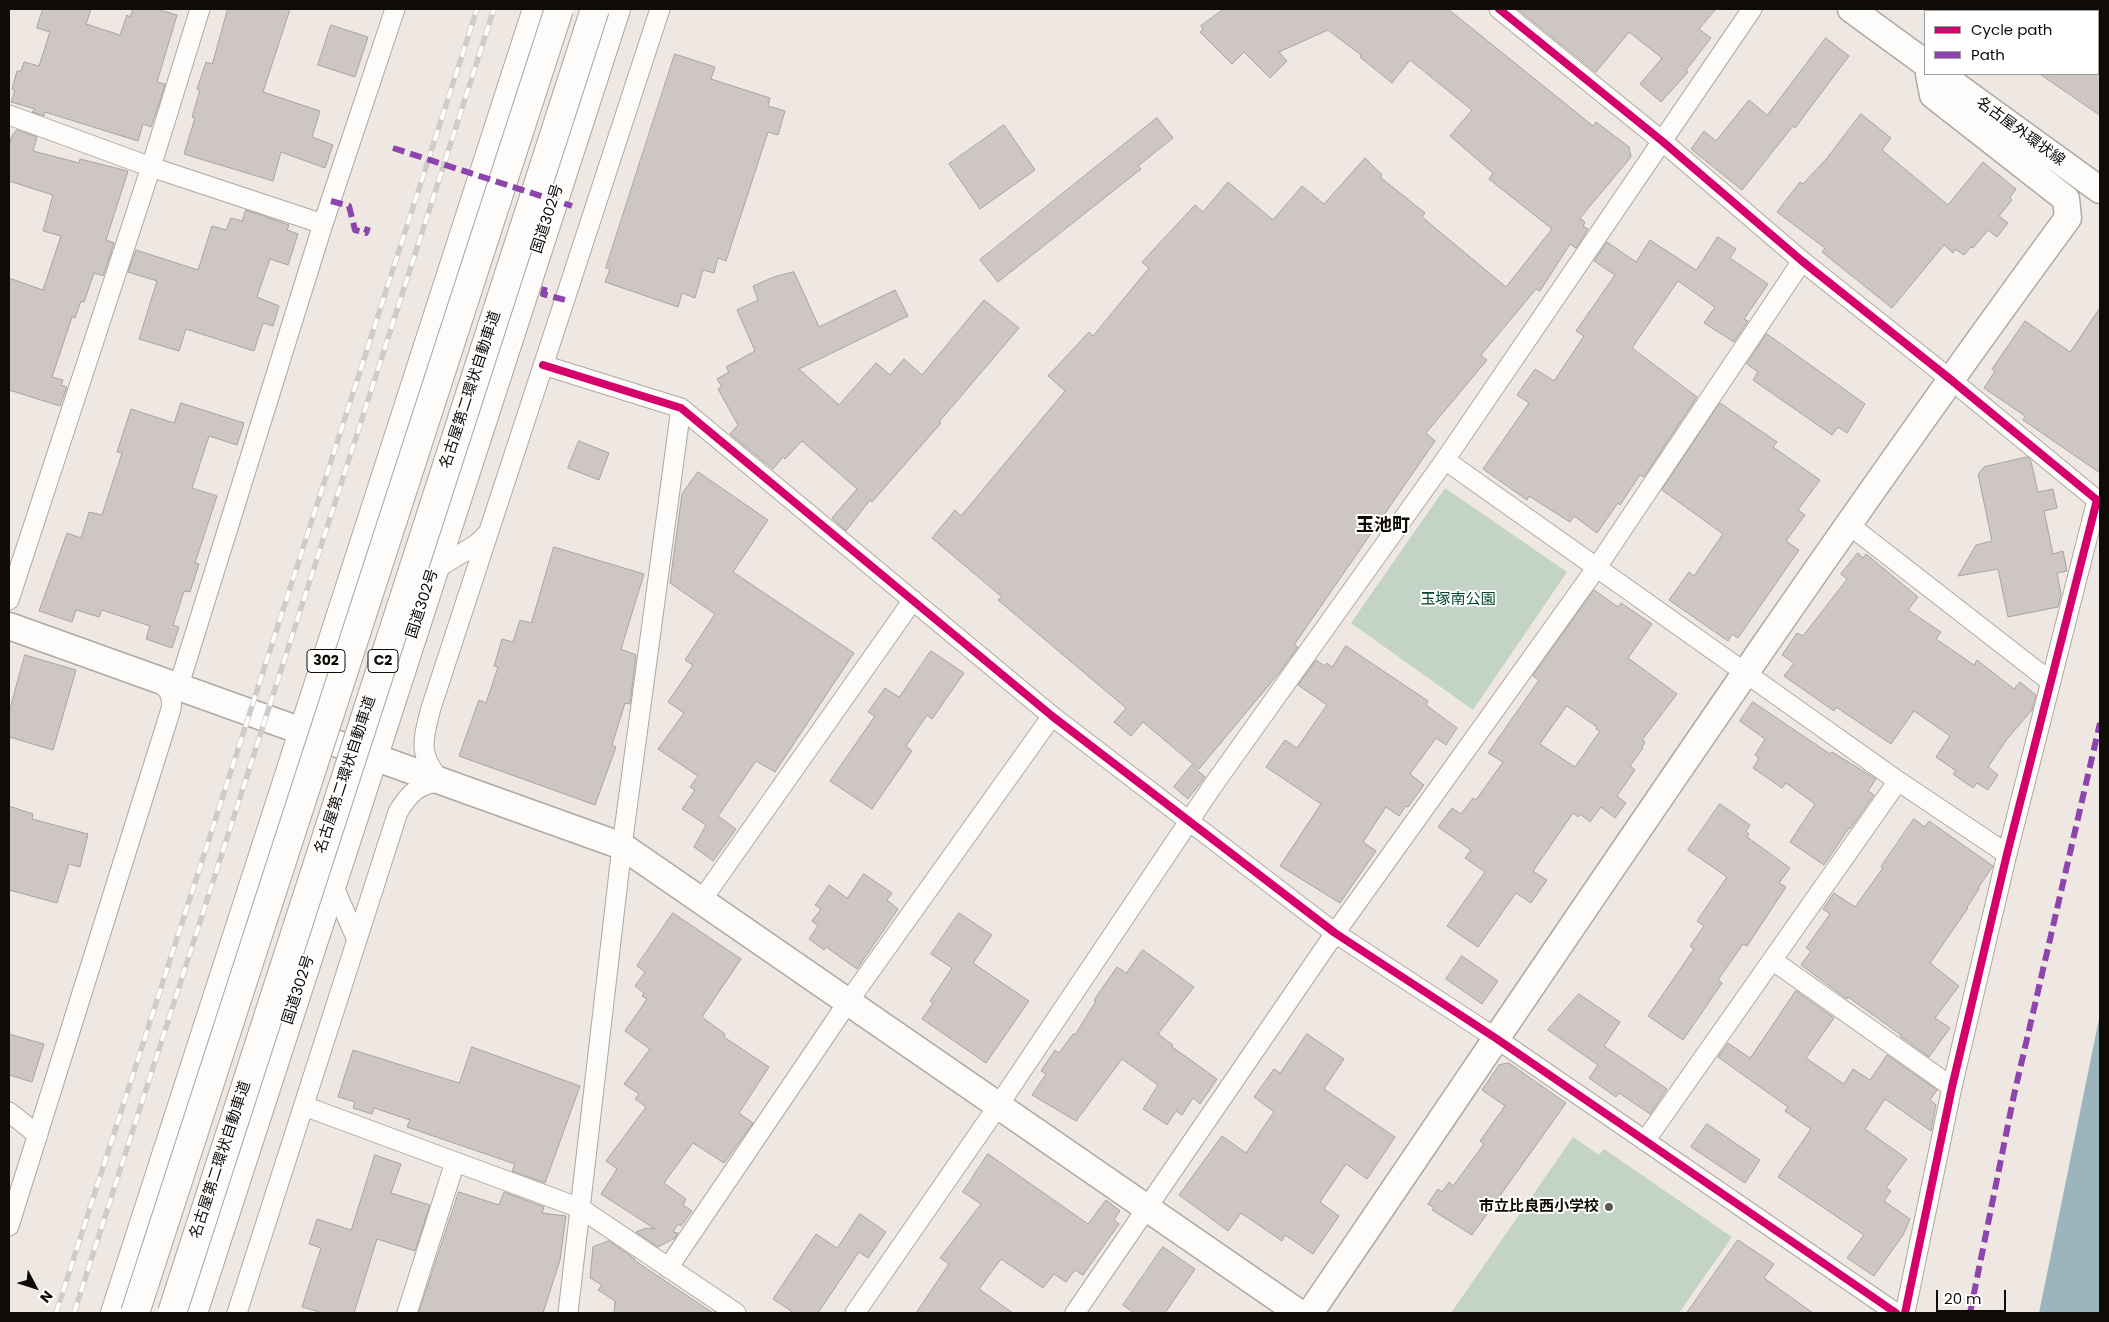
<!DOCTYPE html>
<html>
<head>
<meta charset="utf-8">
<style>
  body { margin:0 }
  #map { position:relative; width:2109px; height:1322px; overflow:hidden; background:#efe8e2; font-family:Poppins,sans-serif }
  canvas { display:block }
  .frame { position:absolute; inset:0; border:10px solid #0f0b07; pointer-events:none }
  .legend { position:absolute; left:1924px; top:10px; width:175px; height:65px; box-sizing:border-box; background:#fff; border:1px solid #9f9d9c; margin:0; padding:6px 9px; list-style:none; font-size:15px; color:#0f0b07 }
  .legend li { display:flex; align-items:center; gap:10px; height:25px }
  .legend b { width:25px; border:1px solid #9f9d9c }
  .north { position:absolute; left:10px; top:1262px; width:50px; height:50px; -webkit-text-stroke:4px #fff; paint-order:stroke; rotate:130deg; font-size:14px; font-weight:700; line-height:20px; text-align:center; color:#0f0b07 }
  .north::after { content:''; display:block; margin:auto; width:18px; height:22px; background:#0f0b07; clip-path:polygon(50% 0,100% 100%,50% 72%,0 100%) }
  .scale { position:absolute; left:1936px; top:1290px; width:70px; height:22px; box-sizing:border-box; border:2px solid #0f0b07; border-top:0; padding-left:6px; font-size:15px; line-height:18px; white-space:nowrap; color:#0f0b07; -webkit-text-stroke:4px #fff; paint-order:stroke }
</style>
</head>
<body>
<div id="map">
<canvas width="2109" height="1322"></canvas>
<div class="frame"></div>
<ul class="legend">
<li><b style="height:6px;background:#d6006c"></b>Cycle path</li>
<li><b style="height:6px;background:#8e44ad"></b>Path</li>
</ul>
<div class="north">N</div>
<div class="scale">20 m</div>
</div>
<script>
const ctx = document.querySelector('canvas').getContext('2d');
ctx.lineJoin = 'round';
function fillPath(path, color) {
  ctx.fillStyle = color;
  ctx.fill(path, 'evenodd');
}
function stroke(path, color, width, dash) {
  ctx.strokeStyle = color;
  ctx.lineWidth = width;
  ctx.lineCap = dash ? 'butt' : 'round';
  ctx.setLineDash(dash || []);
  ctx.stroke(path);
}
function drawText(font, color, halo, rows, align = 'center') {
  ctx.font = font + ' Poppins,"Noto Sans JP",sans-serif';
  ctx.lineWidth = 4;
  ctx.setLineDash([]);
  ctx.textBaseline = 'middle';
  ctx.strokeStyle = halo;
  ctx.fillStyle = color;
  for (const [text, x, y, turn = 0] of rows) {
    ctx.save();
    ctx.translate(x, y);
    ctx.rotate((+turn || 0) * Math.PI / 180);
    ctx.textAlign = isNaN(turn) ? turn : align;
    if (halo) ctx.strokeText(text, 0, 0);
    ctx.fillText(text, 0, 0);
    ctx.restore();
  }
}
fillPath(new Path2D(`
  M1445,488L1567,572L1473,710L1351,623Z
  M1573,1137L1599,1155L1604,1149L1732,1237L1679,1313H1451Z`), '#c3d3c5');
fillPath(new Path2D(`
  M2100,1014V1313H2039Z`), '#9cb5bd');
const building = new Path2D(`
  M43,9H91L86,24L120,35L127,15L130,17L133,9H156L177,15L157,82L165,84L160,101L151,127L143,124L138,141L45,112L44,116L32,112L35,109L11,102L15,90L12,89L17,71H21L24,62L39,66L50,32L37,28Z
  M228,9H290L263,92L320,111L312,137L333,145L325,168L281,152L273,181L184,154L195,118L192,117L200,90L197,89L206,62L212,64Z
  M1224,9H1448L1593,126L1596,122L1629,147L1631,157L1580,218L1585,222L1583,226L1588,229L1576,248L1570,244L1540,291L1536,289L1481,355L1487,360L1426,433L1435,441L1294,645L1298,647L1279,673L1199,769L1143,722L1131,736L1114,722L1126,708L998,600L1002,597L932,538L955,510L961,516L1065,391L1048,376L1089,332L1093,336L1149,268L1142,262L1195,205L1203,212L1228,182L1273,220L1302,186L1324,204L1365,158L1382,175L1380,177L1425,213L1422,217L1506,287L1552,229L1489,179L1493,173L1450,136L1472,110L1410,60L1392,83L1360,57L1361,55L1328,30L1279,52L1287,61L1270,78L1244,52L1232,64L1200,32L1203,29L1201,26Z
  M1518,9H1716L1699,29L1711,38L1686,70L1688,72L1661,102L1640,84L1662,58L1629,32L1596,72Z
  M331,25L368,37L355,77L318,65Z
  M1826,38L1849,56L1795,128L1793,126L1742,190L1691,149L1704,131L1716,141L1749,100L1767,115Z
  M675,54L715,67L711,79L770,98L768,106L785,111L778,135L768,132L726,261L718,258L714,273L703,270L695,298L682,293L678,307L605,282L610,269L606,268Z
  M2040,74H2100V115Z
  M1861,114L1891,138L1882,150L1948,205L1983,162L2016,189L2010,197L2012,200L1999,216L2008,223L1997,237L1988,230L1973,248L1971,247L1964,255L1955,249L1953,253L1944,245L1892,308L1822,252L1825,248L1777,212L1800,182L1803,184L1827,158Z
  M1157,118L1173,138L1138,166L1141,169L998,282L980,260Z
  M1004,125L1035,170L980,209L949,164Z
  M17,130L37,137L33,151L79,163L80,159L128,171L106,240L114,243L107,265L103,276L94,273L84,302L81,301L75,318L72,317L52,377L63,380L61,385L67,387L60,406L9,390V278L43,290L61,236L43,231L53,195L9,181V146L12,136Z
  M246,210L289,225L287,230L298,234L288,265L270,259L257,297L279,306L273,326L263,323L254,351L186,329L179,351L139,339L157,281L128,272L136,250L198,270L212,226L226,230L231,218L242,221Z
  M1718,237L1736,249L1730,258L1768,284L1744,319L1748,321L1734,342L1704,323L1715,307L1678,281L1632,348L1697,397L1644,477L1640,475L1620,505L1618,503L1597,533L1574,516L1570,522L1529,496L1527,500L1483,469L1529,403L1517,395L1535,369L1554,381L1584,336L1576,331L1615,275L1594,261L1607,242L1636,262L1650,240L1696,270Z
  M794,272L819,327L895,290L908,316L799,369L839,405L876,363L890,375L904,359L922,375L984,300L1019,328L939,422L941,423L872,502L870,500L846,531L832,518L857,489L802,441L785,459L783,457L773,469L730,434L738,425L718,389L722,387L717,379L729,372L726,367L755,351L737,310L758,300L753,286L774,277Z
  M2100,308V473L2023,420L2025,416L1984,388L1995,371L1992,369L2025,321L2070,352Z
  M1767,334L1865,404L1847,433L1838,427L1832,435L1753,380L1758,372L1747,364Z
  M181,403L244,423L237,445L209,436L192,488L217,496L195,563L199,564L190,592L184,591L173,625L179,627L172,648L146,639L150,626L102,610L99,617L76,610L72,622L39,611L67,533L81,538L89,512L102,515L122,453L117,452L131,409L174,423Z
  M1720,403L1777,442L1773,447L1820,480L1798,510L1805,515L1786,541L1799,550L1738,638L1732,634L1728,641L1669,600L1689,572L1694,576L1723,534L1662,490Z
  M579,441L609,453L599,480L568,468Z
  M2028,457L2031,461L2038,492L2053,489L2057,508L2044,511L2053,554L2063,551L2067,571L2057,573L2061,594L2058,607L2008,617L1998,569L1958,576L1976,545L1992,541L1978,474L1984,467Z
  M698,472L768,520L733,572L854,653L775,772L756,761L718,816L736,829L713,861L694,847L706,825L682,809L695,790L690,787L698,776L658,749L684,713L668,702L693,665L685,660L715,614L670,583L682,494Z
  M554,547L644,574L621,649L636,655L630,704L625,703L612,745L616,747L595,805L459,756L479,700L486,703L498,667L494,666L502,639L513,642L520,620L531,623Z
  M1858,553L1863,558L1866,554L1918,597L1908,610L1941,632L1936,639L1974,665L1977,660L2014,689L2020,682L2036,695L2032,710L2007,739L1988,767L1998,775L1988,790L1977,783L1973,788L1953,774L1956,771L1936,757L1950,736L1914,711L1891,744L1836,707L1834,711L1784,676L1794,663L1782,655L1797,633L1803,636L1845,582L1847,579L1841,574Z
  M1594,590L1618,607L1621,603L1652,624L1628,658L1677,694L1642,740L1645,742L1642,747L1643,748L1630,766L1635,770L1617,796L1626,803L1615,818L1601,807L1590,822L1580,814L1578,817L1573,813L1533,871L1547,880L1531,903L1516,893L1478,947L1447,926L1485,872L1465,858L1471,850L1438,827L1452,808L1461,814L1473,798L1476,800L1503,762L1488,753L1539,680L1533,676ZM1567,706L1597,727L1596,729L1600,731L1575,767L1540,744Z
  M1346,646L1428,701L1426,705L1457,728L1446,745L1436,738L1410,774L1424,785L1408,807L1406,806L1399,816L1386,807L1363,842L1376,851L1340,903L1280,866L1321,804L1266,767L1285,740L1297,748L1327,705L1298,685L1316,660L1325,666L1327,663L1332,667Z
  M931,651L964,673L932,719L927,715L906,746L912,751L872,809L830,781L875,716L868,712L885,688L899,697Z
  M25,655L76,670L53,750L9,737V713Z
  M1753,702L1830,754L1832,752L1876,779L1868,791L1874,795L1850,829L1849,828L1824,865L1790,842L1815,804L1786,783L1782,788L1753,768L1759,758L1755,755L1765,739L1740,721Z
  M1192,765L1205,777L1188,799L1174,787Z
  M1720,804L1750,825L1746,831L1749,834L1747,837L1790,868L1779,883L1786,887L1747,946L1743,944L1718,980L1722,983L1683,1040L1648,1016L1694,949L1690,946L1704,926L1697,921L1727,877L1688,850Z
  M9,806L33,814L32,819L88,834L80,867L69,864L57,903L9,890Z
  M1914,819L1925,827L1929,821L1993,866L1978,888L1979,889L1967,907L1968,908L1930,963L1959,986L1935,1018L1950,1028L1929,1057L1900,1036L1901,1035L1848,997L1847,999L1801,965L1811,951L1806,948L1830,914L1823,909L1834,893L1855,907L1883,868L1881,867Z
  M864,874L892,893L887,900L898,909L857,969L826,947L824,950L809,939L818,926L812,921L821,909L815,905L829,885L847,898Z
  M673,913L741,959L702,1017L725,1034L724,1037L769,1067L739,1113L753,1123L724,1163L693,1143L664,1183L686,1199L683,1205L692,1211L681,1226L678,1224L673,1232L678,1233L675,1238L658,1247L636,1232L647,1228L655,1229L601,1194L617,1169L606,1161L646,1107L635,1099L639,1094L624,1084L650,1049L625,1031L647,999L642,996L644,993L635,986L645,972L637,966Z
  M959,913L992,935L973,963L1029,1001L986,1063L922,1019L933,1003L930,1001L952,968L931,954Z
  M1143,950L1194,987L1158,1034L1173,1045L1171,1046L1217,1079L1200,1104L1193,1098L1182,1115L1176,1111L1167,1125L1143,1109L1158,1085L1122,1059L1076,1121L1032,1095L1046,1074L1041,1071L1055,1050L1059,1053L1073,1034L1075,1035L1096,1001L1094,1000L1117,967L1126,973Z
  M1462,956L1498,981L1482,1004L1446,979Z
  M1796,991L1834,1018L1806,1058L1844,1084L1853,1069L1870,1080L1887,1055L1937,1090L1930,1100L1936,1105L1931,1131L1885,1099L1865,1129L1907,1159L1886,1188L1891,1191L1884,1201L1910,1219L1903,1235L1874,1276L1847,1258L1864,1235L1778,1177L1811,1129L1785,1111L1788,1107L1718,1057L1728,1043L1750,1058Z
  M1579,994L1620,1022L1604,1046L1667,1089L1650,1114L1619,1093L1616,1097L1589,1078L1598,1065L1548,1030Z
  M9,1034L44,1044L32,1082L9,1075Z
  M1307,1034L1344,1059L1324,1089L1395,1137L1367,1179L1346,1164L1320,1202L1339,1216L1313,1254L1285,1235L1282,1241L1241,1213L1228,1231L1179,1195L1222,1136L1246,1153L1274,1112L1254,1097L1274,1069L1280,1073Z
  M472,1047L580,1086L545,1183L512,1171L515,1164L407,1127L410,1120L374,1108L372,1114L353,1108L355,1102L338,1097L353,1050L459,1083Z
  M1509,1063L1566,1103L1472,1235L1432,1210L1434,1208L1428,1204L1438,1189L1442,1192L1449,1182L1453,1186L1484,1144L1480,1141L1505,1106L1482,1090L1499,1065Z
  M1707,1124L1760,1160L1745,1183L1691,1147Z
  M988,1154L1088,1224L1106,1200L1120,1211L1114,1220L1119,1224L1083,1275L1075,1270L1066,1282L1054,1274L1043,1288L1001,1259L979,1289L1013,1313H916L949,1264L940,1258L981,1204L963,1192Z
  M375,1155L401,1164L391,1193L430,1205L415,1251L377,1239L354,1313H323L302,1307L321,1248L309,1244L317,1219L351,1230Z
  M459,1192L499,1205L504,1192L544,1207L542,1213L566,1216L560,1260L543,1313H419Z
  M860,1214L886,1232L868,1258L859,1252L818,1313H794L773,1299L816,1234L837,1248Z
  M1738,1240L1774,1264L1764,1278L1813,1313H1687Z
  M609,1241L635,1259L634,1260L713,1313H614L615,1301L598,1290L602,1285L590,1278L593,1247Z
  M1163,1247L1195,1269L1165,1313H1134L1123,1305Z`);
fillPath(building, '#cdc6c4');
stroke(building, '#a9a3a0', 1);
const street = new Path2D(`
  M1499,9L1662,141L1802,261L1950,379L2097,500L2007,854L1952,1087L1905,1313
  M9,115L151,167L323,224
  M543,365L681,408L1052,716L1335,933L1497,1039L1896,1313
  M1445,460L1898,781L2007,854
  M1848,524L2051,682
  M434,570L477,544L487,534
  M9,600L151,167L200,9
  M178,688L323,224L395,9
  M333,885L357,940
  M701,901L913,600
  M1772,960L1952,1087
  M304,1106L580,1208L736,1313
  M9,1112L38,1135
  M1645,1141L1898,781
  M9,1226L171,709C173,695 168,688 157,680
  M668,1268L848,1002L1052,716
  M237,1313L398,812C410,792 418,785 441,781C417,754 423,740 431,708L660,9
  M407,1313L455,1162
  M568,1313L622,846L681,408
  M855,1313L998,1106L1214,784L1445,460L1752,9
  M1075,1313L1335,933L1597,567L1802,261`);
const secondary = new Path2D(`
  M1851,9L1925,63
  M1940,74L2100,190
  M9,626L622,846L1299,1313
  M1310,1313C1560,946 1805,576 2068,218L2066,199L1933,95L1929,74`);
const highway = new Path2D(`
  M115,1313L537,9
  M193,1313L616,9`);
stroke(street, '#aea8a3', 21);
stroke(secondary, '#aea8a3', 29);
stroke(highway, '#aea8a3', 30);
stroke(street, '#fdfcfb', 19);
stroke(secondary, '#fdfcfb', 26);
stroke(highway, '#fdfcfb', 28);
const rail = new Path2D(`
  M56,1313L477,9
  M74,1313L494,9`);
stroke(rail, '#ceccca', 5.5);
stroke(rail, '#fff', 4, [11]);
const highwayBridge = new Path2D(`
  M135,1313L559,9
  M172,1313L595,9`);
stroke(highwayBridge, '#aea8a3', 30, []);
stroke(highwayBridge, '#fdfcfb', 28);
stroke(new Path2D(`
  M393,148L572,206
  M331,201L349,206L355,230L366,233L368,227
  M545,287L543,294L565,300
  M1970,1313L2014,1095L2100,723`), '#8e44ad', 6, [12, 6]);
stroke(new Path2D(`
  M1499,9L1662,141L1802,261L1950,379L2097,500L2007,854L1952,1087L1905,1313
  M543,365L681,408L1052,716L1335,933L1497,1039L1896,1313`), '#d6006c', 8);
for (const [x, y, r, color] of [
  [1609,1207,5,"#5d5854"]
]) {
  const dot = new Path2D();
  dot.arc(x, y, r, 0, 2 * Math.PI);
  ctx.fillStyle = color;
  ctx.fill(dot);
  stroke(dot, '#fff', 2);
}
for (const [x, y, w] of [
  [326,661,38],
  [383,661,30]
]) {
  const box = new Path2D();
  box.roundRect(x - w / 2, y - 11.5, w, 23, 4);
  ctx.fillStyle = '#fff';
  ctx.fill(box);
  stroke(box, '#0f0b07', 1);
}
drawText('bold 14px', '#0f0b07', null, [
  ["302",326,661],
  ["C2",383,661]
]);
drawText('15px', '#0f0b07', '#fff', [
  ["名古屋外環状線",2020,132,36],
  ["国道302号",548,219,-72],
  ["名古屋第二環状自動車道",471,390,-72],
  ["国道302号",423,604,-72],
  ["名古屋第二環状自動車道",346,775,-72],
  ["国道302号",299,990,-72],
  ["名古屋第二環状自動車道",221,1160,-72]
]);
drawText('15px', '#004329', '#fff', [
  ["玉塚南公園",1458,600]
]);
drawText('bold 15px', '#0f0b07', '#fff', [
  ["市立比良西小学校",1599,1207]
], 'right');
drawText('bold 18px', '#0f0b07', '#fff', [
  ["玉池町",1383,526]
]);
</script>
</body>
</html>
